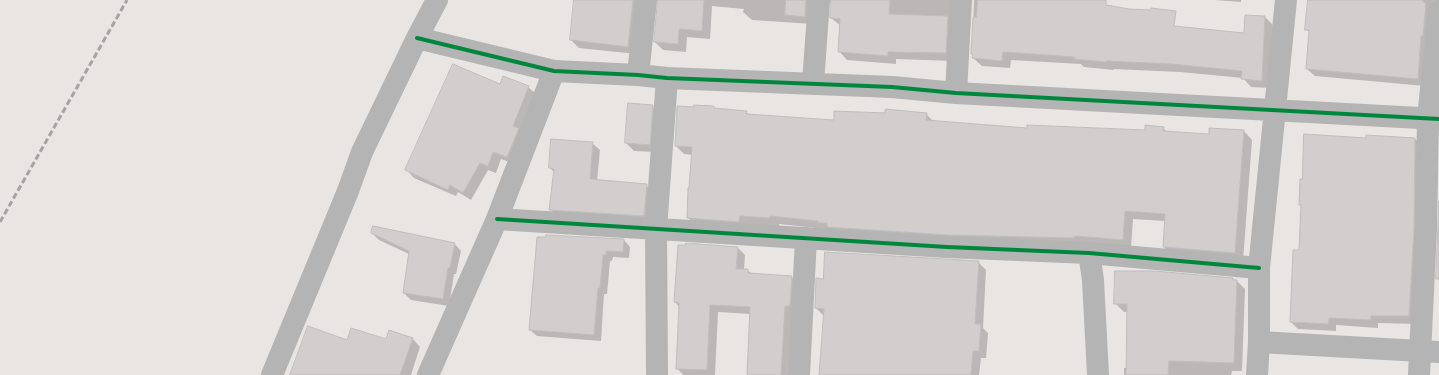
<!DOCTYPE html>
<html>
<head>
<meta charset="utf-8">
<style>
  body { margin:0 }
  canvas { display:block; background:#e8e5e3 }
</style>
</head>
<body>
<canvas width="1439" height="375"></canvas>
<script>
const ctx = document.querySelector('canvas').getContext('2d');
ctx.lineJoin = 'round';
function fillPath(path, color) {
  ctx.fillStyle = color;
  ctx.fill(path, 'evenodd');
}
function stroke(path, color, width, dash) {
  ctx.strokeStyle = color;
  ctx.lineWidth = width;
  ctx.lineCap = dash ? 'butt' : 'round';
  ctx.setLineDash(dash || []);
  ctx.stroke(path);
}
fillPath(new Path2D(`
  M575,0H645L636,54L579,48L571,40Z
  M659,0H818L813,24L752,20L743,12L744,9L712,6L710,39L687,37L686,52L663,50L655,42Z
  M832,0H960L954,61L896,59V64L847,60L839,51L841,26L831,18Z
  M974,0H1084L1083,18L1245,34L1246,16L1265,17L1273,25L1270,88L1251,87L1243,78L1180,72L1114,69V70L1084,67L1081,64L1011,60L1010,68L982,66L973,58L974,56L972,54Z
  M1214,0H1241V2Z
  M1309,0H1439V9L1425,86L1315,76L1307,69L1310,33L1306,29Z
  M500,86L528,87L536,94L515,164L501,159L496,173L488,170L471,200L458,192L456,196L414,178L407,170Z
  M652,106L660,113L657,152L634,151L626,143Z
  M713,107L716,109L746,112L750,115L835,121L926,114L934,122L1028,129L1146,131L1163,128L1168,133L1210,135L1244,131L1252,140L1243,261L1172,255L1164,247L1165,221L1133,219L1131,248L825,229L779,224V227L696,226L688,218L693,155L684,154L676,146Z
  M1367,139H1415L1422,146L1417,324L1378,323V328L1336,325V331L1298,329L1291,322L1300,251L1302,206L1300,205Z
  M592,143L600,150L597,181L646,185L654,193L651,222L558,217L550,209L555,173L550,168Z
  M372,233L455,244L461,251L456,274H454L449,306L411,300L404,293L409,254L379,240Z
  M538,238L624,240L630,247L629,258L613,257L612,261H610L607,294H604L601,341L537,336L530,330Z
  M737,247L745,255L744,270H747L752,274L791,277L799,285L788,375H748L750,314L718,312L715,375H683L677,368L680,308L675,302Z
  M978,262L986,270L983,328L988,333L986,358H981L979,375H821L824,316L816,308L824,280Z
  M1233,279L1237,281L1245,289L1242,371H1232L1231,375H1124V368H1127L1128,312H1124L1115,303Z
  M390,331L413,339L420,347L411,375H293L347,341L387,340Z`), '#0003');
const building = new Path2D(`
  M574,0H633L628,47L570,40Z
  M658,0H704L702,31L679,29L678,44L654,42Z
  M786,0H806L805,17L785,15Z
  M831,0H890L889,14L948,16L946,53L888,52V56L838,52L840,19L830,18Z
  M978,0H1106V5L1129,9L1150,10L1151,8L1176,11L1174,26L1244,33L1245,15L1265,16L1262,81L1241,79L1242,71L1171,64L1106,61V62L1074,59L1075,57L1003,52L1002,61L972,58L973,54H971L973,17H976Z
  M1308,0H1423V2L1426,3L1423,36H1421L1418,79L1306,69L1309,30H1305Z
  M453,64L500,84L503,76L529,86L513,126L519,128L507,157L493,152L488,166L480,163L463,193L450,185L448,190L405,170Z
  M628,103L653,105L650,145L625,143Z
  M694,105L714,106V108L747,111L746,114L834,120V111L885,113V109L927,113L926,120L1027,128V125L1145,130V125L1164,127L1163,131L1209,134V128L1244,130L1235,253L1163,247L1165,214L1125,211L1123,240L1075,236L1074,238L948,235L827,227V223H818V221L770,216V218L740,216L739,222L687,218L688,188H689L692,147L675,146L677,106L694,107Z
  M1304,134L1366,138V135L1415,138L1414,229L1409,316H1371V320L1329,318L1328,324L1290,322L1293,250H1299L1301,205H1299L1300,179H1302Z
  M551,139L593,142L590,179L647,184L644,216L549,210L554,169L549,168Z
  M1439,201V279H1436Z
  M373,226L455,243L450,268H448L443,299L403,293L409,251L371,233Z
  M546,235L624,239L623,252L606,251V255H603L600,288H598L594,335L529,330L537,237H546Z
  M686,243L738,247L736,269H748V273L792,276L790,306H785L781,375H747L750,307L710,305L707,370L676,369L679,303L674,302L678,245H686Z
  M825,252L979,261L975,324H981L979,351H973L971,375H819L824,309L815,308L816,278L823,279Z
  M1115,271H1155L1233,278V280H1237L1234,363L1169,361L1168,375H1126L1127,304H1114Z
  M308,326L347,340L351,328L386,339L389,330L413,338L400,375H290Z`);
fillPath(building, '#d1cecd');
stroke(building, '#c0bebc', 1);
stroke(new Path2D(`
  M417,38L554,71L638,75L667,78L892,87L956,93L1439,119
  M638,75L646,0
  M813,83L819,0
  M956,93L961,0
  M497,219L947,247L1089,253L1259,268
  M1089,253L1093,280L1098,375
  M1259,342L1439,352
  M272,375L348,191L362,152L417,38L437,0
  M428,375L497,219L554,71
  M657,375L656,229L667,78
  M799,375L806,238
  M1257,375L1259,342V268L1286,0
  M1419,375L1426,229L1428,118L1439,11`), '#b4b4b4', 22);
stroke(new Path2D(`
  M0,222L127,0`), '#a6a4a3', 3, [6, 3]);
stroke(new Path2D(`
  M417,38L554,71L638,75L667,78L892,87L956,93L1439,119
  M497,219L947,247L1089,253L1259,268`), '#00873e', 4);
</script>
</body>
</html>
